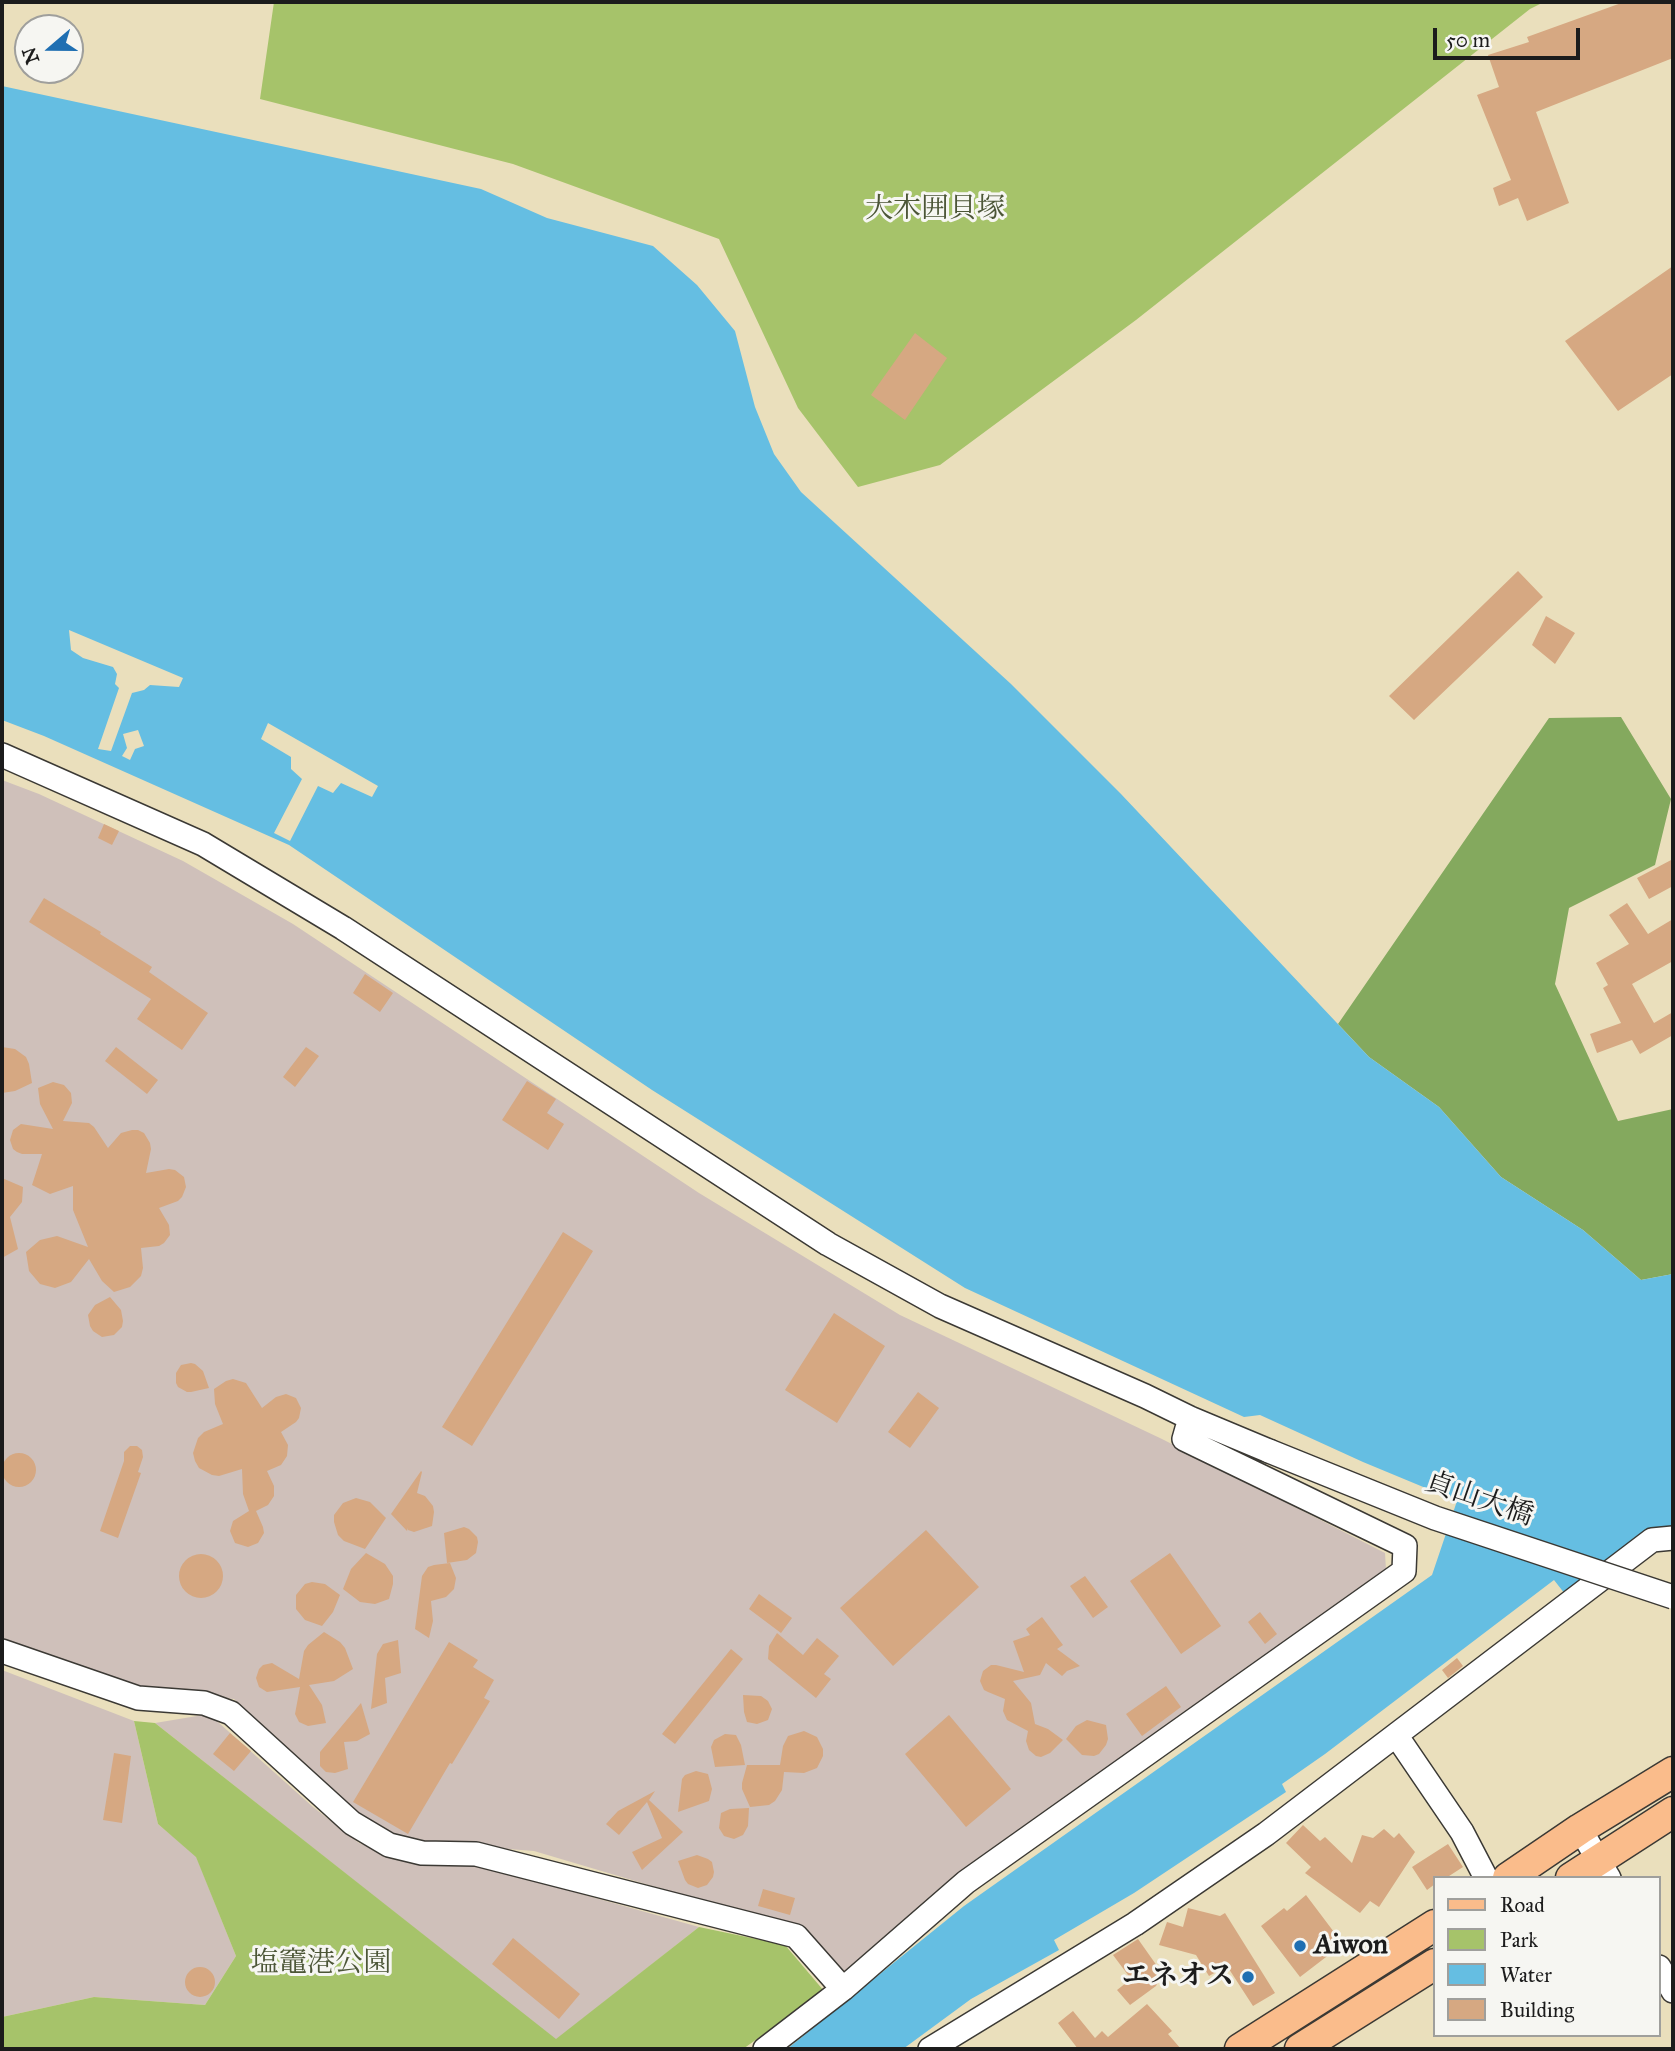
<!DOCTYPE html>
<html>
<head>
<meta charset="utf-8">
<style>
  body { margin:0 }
  #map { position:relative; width:1675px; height:2051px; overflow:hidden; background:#eadfbc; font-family:"IM FELL Great Primer",serif }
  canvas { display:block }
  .frame { position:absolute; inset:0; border:4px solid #1c1c1c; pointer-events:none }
  .legend { position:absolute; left:1433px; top:1876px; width:228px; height:161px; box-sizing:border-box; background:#f6f6f2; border:2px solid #9f9f9c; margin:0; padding:9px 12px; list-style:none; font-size:21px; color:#1c1c1c }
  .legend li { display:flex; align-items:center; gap:14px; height:35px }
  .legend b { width:35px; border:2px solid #9f9f9c }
  .north { position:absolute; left:14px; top:14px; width:70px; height:70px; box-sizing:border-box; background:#f6f6f2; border:2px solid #9f9f9c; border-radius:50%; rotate:250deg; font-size:19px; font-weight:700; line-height:28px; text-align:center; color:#1c1c1c }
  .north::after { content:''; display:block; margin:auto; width:24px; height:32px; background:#1f6fb2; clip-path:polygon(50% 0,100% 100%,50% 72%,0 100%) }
  .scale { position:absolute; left:1433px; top:28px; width:147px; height:32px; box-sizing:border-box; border:4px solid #1c1c1c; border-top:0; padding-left:9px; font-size:21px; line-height:24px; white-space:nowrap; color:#1c1c1c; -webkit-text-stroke:5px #f6f6f2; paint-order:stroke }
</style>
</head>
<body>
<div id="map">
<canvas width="1675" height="2051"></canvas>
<div class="frame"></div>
<ul class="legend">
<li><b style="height:9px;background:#fabc8b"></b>Road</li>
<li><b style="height:19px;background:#a6c36a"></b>Park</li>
<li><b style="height:19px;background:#65bee2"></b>Water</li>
<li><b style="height:19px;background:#d6a882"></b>Building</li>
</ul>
<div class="north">N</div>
<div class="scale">50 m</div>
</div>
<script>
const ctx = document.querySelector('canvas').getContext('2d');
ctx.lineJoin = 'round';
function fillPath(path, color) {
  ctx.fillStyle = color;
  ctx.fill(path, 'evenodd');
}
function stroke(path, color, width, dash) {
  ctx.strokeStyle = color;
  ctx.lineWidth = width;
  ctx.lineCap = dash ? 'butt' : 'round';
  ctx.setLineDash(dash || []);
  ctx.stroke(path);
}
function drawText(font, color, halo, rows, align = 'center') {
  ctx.font = font + ' "IM FELL Great Primer","Noto Serif JP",serif';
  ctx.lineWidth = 6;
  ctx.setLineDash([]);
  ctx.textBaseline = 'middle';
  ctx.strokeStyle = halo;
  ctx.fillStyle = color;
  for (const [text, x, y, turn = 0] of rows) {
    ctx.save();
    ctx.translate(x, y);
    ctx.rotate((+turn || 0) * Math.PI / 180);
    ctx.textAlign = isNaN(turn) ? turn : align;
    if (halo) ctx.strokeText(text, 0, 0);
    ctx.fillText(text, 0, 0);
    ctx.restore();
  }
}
fillPath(new Path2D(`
  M2,780L39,794L183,861L293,924L699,1193L900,1315L1162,1439L1385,1553L1386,1570L961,1871L848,1974L838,1971L804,1931L534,1851L405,1841L355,1815L234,1699L146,1691L2,1641Z
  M2,1670L134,1721L158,1824L196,1856L236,1956L205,2005L94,1997L2,2017Z
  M209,1714L313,1807L359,1843L406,1861L481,1866L699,1927L556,2040L155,1723Z`), '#cfc0ba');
fillPath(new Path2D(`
  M274,2H1544L1530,9L1136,320L940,465L858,487L798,408L719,239L513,164L260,99Z
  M134,1721L155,1723L556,2039L699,1927L785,1945L824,1991L743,2049H2V2017L94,1997L205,2005L236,1956L196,1857L158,1824Z`), '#a6c36a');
fillPath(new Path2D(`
  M1621,717L1671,799L1655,865L1569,908L1555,984L1618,1121L1673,1109V1274L1641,1280L1583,1230L1501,1177L1439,1107L1369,1057L1338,1024L1549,718Z`), '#84a95e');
fillPath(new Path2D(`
  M2,86L481,189L547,218L653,246L697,285L735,331L755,407L774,454L801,492L1011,684L1121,794L1369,1057L1439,1107L1501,1177L1583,1230L1641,1280L1673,1274V1529L1565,1594L1554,1580L1325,1754L1282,1784L1286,1792L1134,1893L1054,1940L1059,1950L971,1999L903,2049H787L964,1906L1432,1575L1457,1501L1363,1462L1260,1415L1244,1417L965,1288L652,1090L289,845L44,736L2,720Z`), '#65bee2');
fillPath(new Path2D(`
  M69,630L183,678L179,687L150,685L144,690L132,693L111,751L98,749L119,688L115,684L117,674L113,667L83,658L71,650Z
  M268,723L378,786L372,797L341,783L333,793L318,786L290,841L274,833L302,779L291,769V757L261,739Z
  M138,730L144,746L135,749L130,760L122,756L127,748L123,734Z`), '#eadfbc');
fillPath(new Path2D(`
  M1624,2H1673V58L1536,112L1569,203L1527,221L1518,198L1499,206L1493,188L1511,180L1477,95L1499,87L1488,55L1529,42L1527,37Z
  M1673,266V374L1618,411L1565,341Z
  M915,333L947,358L905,420L871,395Z
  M1518,571L1543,597L1414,720L1389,696Z
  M1546,616L1575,633L1555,664L1532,645Z
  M104,824L119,831L112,845L98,838Z
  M1673,859V886L1649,899L1637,878Z
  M44,898L101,932L100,934L152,967L149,972L208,1013L182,1050L137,1019L151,999L29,922Z
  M1627,903L1648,934L1673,919V961L1632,984L1654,1023L1673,1012V1035L1640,1054L1632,1040L1597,1053L1590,1034L1621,1023L1603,988L1608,985L1596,963L1629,944L1609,915Z
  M365,974L393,993L380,1012L353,993Z
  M2,1047L15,1049L26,1057L29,1064L32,1083L15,1091L2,1093Z
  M116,1047L158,1080L147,1094L105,1061Z
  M306,1047L319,1056L295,1087L283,1077Z
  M527,1081L556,1099L547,1113L564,1124L548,1150L502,1120Z
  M53,1082L64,1085L71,1093L72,1103L63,1121L89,1123L94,1127L108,1148L121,1133L132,1130H138L144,1133L150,1143L151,1149L146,1173L169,1169L175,1170L184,1177L186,1187L182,1197L178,1201L159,1208L169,1225L170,1235L164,1243L159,1246L141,1248L143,1268L141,1276L130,1287L114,1292L102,1281L89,1259L71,1282L55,1288L40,1284L29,1271L26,1252L40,1240L57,1236L88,1247L73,1210V1186L50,1194L32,1185L42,1154H22L17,1152L13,1149L10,1140L13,1130L21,1124L53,1129L40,1104L38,1088Z
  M2,1178L23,1187L22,1202L10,1217L18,1249L2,1258Z
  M563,1232L593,1251L472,1446L442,1427Z
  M110,1297L121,1310L123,1321L122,1327L114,1335L102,1337L93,1331L90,1326L88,1315L95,1305Z
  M834,1313L885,1346L837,1423L785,1390Z
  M191,1363L195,1364L203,1371L209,1388L191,1392H187L178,1387L176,1383V1373L181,1365Z
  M233,1379L246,1383L262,1408L276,1397L286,1394L296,1398L301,1408L299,1418L296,1422L281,1432L288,1445L287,1456L281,1465L267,1471L274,1486V1496L268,1505L256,1511L263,1527L264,1533L258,1543L248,1547L235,1543L230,1531L233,1521L249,1511L243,1494L242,1469L219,1476L212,1475L199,1468L195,1461L193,1453L198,1438L204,1432L223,1424L215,1404L214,1389L226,1381Z
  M918,1392L939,1408L910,1448L888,1432Z
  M130,1446H137L142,1450L143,1457L138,1472L141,1473L118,1538L100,1531L124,1461V1452Z
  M2 1470a17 17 0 1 1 34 0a17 17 0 1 1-34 0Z
  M421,1471L422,1472L417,1493L425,1496L433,1506L434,1512L432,1526L414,1532L408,1530V1528L407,1531L391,1514Z
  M356,1498L370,1502L386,1518L365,1549L344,1541L338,1535L334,1522V1515L343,1503Z
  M464,1527L469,1529L477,1537L478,1542L476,1553L467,1560L447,1563L444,1533Z
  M926,1530L979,1587L893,1666L840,1608Z
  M366,1553L385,1564L393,1576V1584L389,1599L375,1604L360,1602L343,1589L351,1569Z
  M1170,1553L1221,1626L1181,1654L1130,1581Z
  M179 1576a22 22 0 1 1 44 0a22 22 0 1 1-44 0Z
  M450,1563L456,1578L454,1589L446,1597L431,1601L433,1621L429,1638L415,1629L422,1576L428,1567L434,1565Z
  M1085,1576L1108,1607L1093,1618L1070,1586Z
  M312,1582L325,1584L340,1595L333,1612L322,1626L305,1620L296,1609V1595L305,1584Z
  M759,1594L792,1618L781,1633L749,1609Z
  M1260,1612L1277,1634L1265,1644L1248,1622Z
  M1042,1617L1063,1645L1057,1649L1080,1666L1067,1671L1062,1676L1046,1663L1040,1675L1013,1681L1031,1703L1035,1724L1048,1729L1063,1740L1050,1753L1041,1757L1036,1756L1029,1750L1026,1741L1028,1731L1007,1720L1003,1711L1005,1699L988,1692L984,1690L980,1681L983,1671L991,1665H996L1024,1672L1013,1641L1030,1635L1026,1629Z
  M324,1632L340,1642L345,1648L353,1669L334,1681L309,1685L322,1705L326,1723L308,1726L299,1722L295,1714L300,1687L267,1692L259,1687L256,1678L259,1669L263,1665L272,1663L299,1679L304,1651L308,1645Z
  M777,1633L803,1655L817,1638L839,1656L824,1674L831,1679L816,1698L768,1659L769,1646Z
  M398,1640L401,1673L385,1678L387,1703L371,1709L377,1654L383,1644Z
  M449,1642L478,1660L473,1667L494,1680L484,1698L490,1701L452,1764L450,1763L408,1834L353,1802Z
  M731,1649L743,1659L675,1744L662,1734Z
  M1457,1658L1463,1666L1448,1678L1442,1670Z
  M1166,1686L1181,1707L1142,1736L1126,1714Z
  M743,1695L761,1696L768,1701L772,1709L768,1720L757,1724L747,1722L744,1712Z
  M361,1703L370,1734L357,1741L344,1742L348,1769L335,1773L326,1772L320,1766V1752Z
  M949,1715L1011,1789L966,1827L905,1754Z
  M1087,1720L1106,1725L1108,1739L1106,1745L1099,1754L1094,1756L1082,1755L1066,1739L1076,1726Z
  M804,1731L817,1737L823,1749V1756L817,1768L804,1773L784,1772L782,1790L775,1801L769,1805L750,1807L742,1789V1783L747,1765H780L783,1746L788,1736Z
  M230,1733L251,1751L234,1771L213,1754Z
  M725,1734L736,1735L741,1745L745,1765L715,1767L711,1747L714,1740Z
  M114,1753L131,1756L122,1823L103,1820Z
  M696,1771L708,1774L712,1789L709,1801L678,1812L682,1779L685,1775Z
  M655,1791L649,1800L683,1832L642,1870L632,1852L662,1838L647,1802L619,1835L606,1824L618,1811Z
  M749,1808L748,1826L743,1835L734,1839L724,1836L719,1828L721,1813L730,1809Z
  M1303,1825L1320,1841L1325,1837L1352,1863L1362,1835L1373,1838L1384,1829L1394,1838L1399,1833L1415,1852L1379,1907L1370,1901L1360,1913L1305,1873L1311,1867L1286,1843Z
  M1448,1844L1463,1867L1446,1878H1435V1884L1427,1890L1412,1867Z
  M697,1855L708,1859L712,1862L714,1872L713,1877L707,1885L698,1888L688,1884L685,1880L678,1861Z
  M763,1889L795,1898L790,1915L758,1906Z
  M1306,1895L1343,1944L1300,1977L1261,1926L1284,1908L1287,1911Z
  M1188,1908L1220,1916L1225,1913L1275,1993L1253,2006L1227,1966L1209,1976L1196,1955L1159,1945L1167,1922L1183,1927Z
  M513,1938L580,1994L559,2019L492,1964Z
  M1138,1939L1162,1973L1156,1986L1130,2005L1117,1990L1131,1979L1113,1955Z
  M185 1982a15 15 0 1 1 30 0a15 15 0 1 1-30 0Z
  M1147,2004L1172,2031L1168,2034L1181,2049H1078L1058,2023L1073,2011L1095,2038L1102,2031L1108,2037Z`), '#d6a882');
const minor = new Path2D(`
  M2,755L203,844L343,928L828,1244L940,1306L1145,1396L1190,1418L1269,1451
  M2,1651L138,1698L204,1703L231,1713L352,1823L389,1845L422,1853L476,1854L796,1936L843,1989
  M1396,1735L1462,1832L1486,1878
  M1580,1829L1609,1878
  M1659,1967L1673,1991
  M765,2049L843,1989L966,1882L1404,1571L1405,1546L1184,1439L1190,1418
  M930,2049L1135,1924L1266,1834L1652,1540L1673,1538`);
const major = new Path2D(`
  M1508,1878L1580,1829L1673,1772
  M1571,1878L1673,1812
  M1240,2049L1435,1925
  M1300,2049L1435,1964`);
stroke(minor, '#3b3934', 26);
stroke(major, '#3b3934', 33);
stroke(minor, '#fff', 23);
stroke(major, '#fabc8b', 30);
const minorBridge = new Path2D(`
  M1269,1451L1435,1518L1673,1597`);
stroke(minorBridge, '#3b3934', 26, []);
stroke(minorBridge, '#fff', 23);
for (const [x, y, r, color] of [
  [1300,1946,7,"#1f6fb2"],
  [1248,1977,7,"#1f6fb2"]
]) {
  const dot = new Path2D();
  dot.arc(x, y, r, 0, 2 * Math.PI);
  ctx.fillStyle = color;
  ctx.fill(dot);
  stroke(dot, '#f6f6f2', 2.5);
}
drawText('28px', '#4c5637', '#f6f6f2', [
  ["大木囲貝塚",935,210],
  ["塩竈港公園",321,1964]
]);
drawText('28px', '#1c1c1c', '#f6f6f2', [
  ["貞山大橋",1479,1500,19]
]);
drawText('bold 28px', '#1c1c1c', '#f6f6f2', [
  ["Aiwon",1314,1946],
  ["エネオス",1234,1977,"right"]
], 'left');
</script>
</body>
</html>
